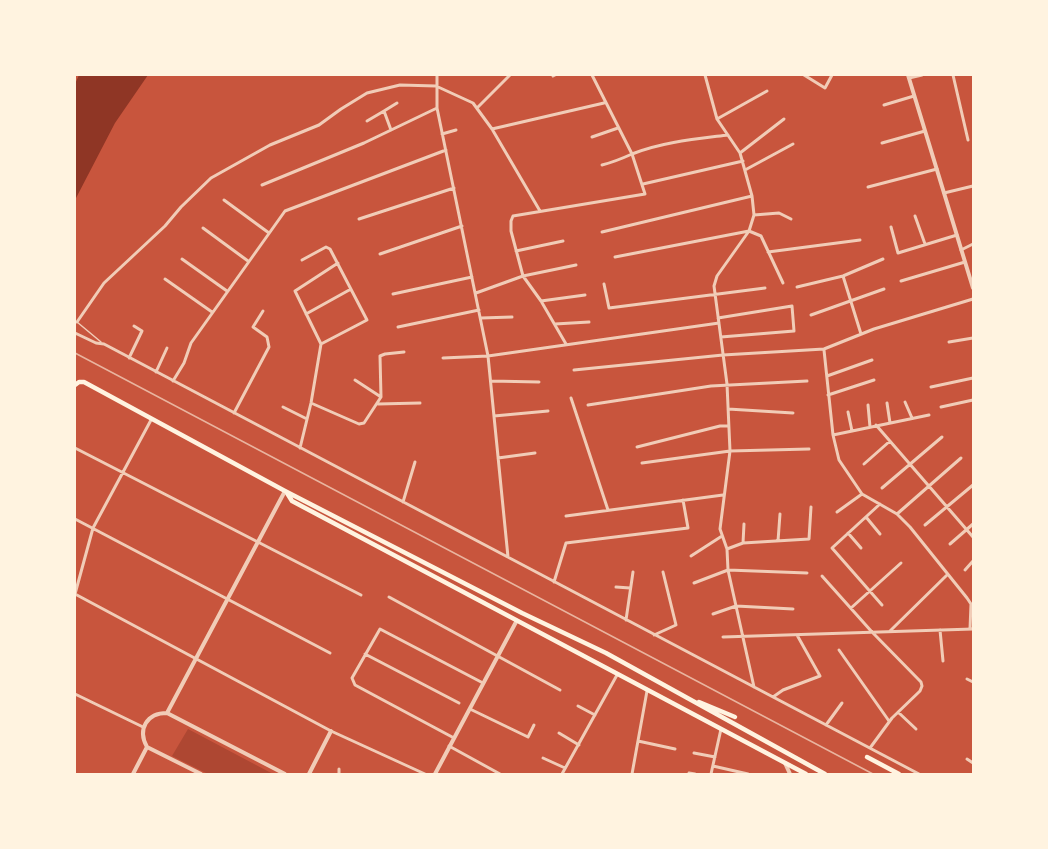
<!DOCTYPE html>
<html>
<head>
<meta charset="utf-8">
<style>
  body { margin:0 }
  #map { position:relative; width:1048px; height:849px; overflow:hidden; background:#c8553d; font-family:"Exo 2",sans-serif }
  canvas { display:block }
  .frame { position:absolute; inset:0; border:76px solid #fff3e0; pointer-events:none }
</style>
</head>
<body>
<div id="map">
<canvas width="1048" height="849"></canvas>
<div class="frame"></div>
</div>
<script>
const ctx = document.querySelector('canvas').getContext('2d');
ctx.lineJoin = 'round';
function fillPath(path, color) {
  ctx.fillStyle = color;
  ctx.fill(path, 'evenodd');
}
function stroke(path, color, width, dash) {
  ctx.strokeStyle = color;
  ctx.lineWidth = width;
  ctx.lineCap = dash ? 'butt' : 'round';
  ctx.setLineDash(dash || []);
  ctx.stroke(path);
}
fillPath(new Path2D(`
  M188,729L273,774H208L172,756Z`), '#ae4732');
fillPath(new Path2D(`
  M79,75H148L115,123L75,200V84Z`), '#8f3625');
stroke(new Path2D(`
  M77,322L101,342`), '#f1ccb7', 1.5);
stroke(new Path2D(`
  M437,75V108L488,356L508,557
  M705,75L717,119L740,153L752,196L754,215L749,231L717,276L714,286L727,384L730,451L720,529L727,549L728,570L754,687
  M804,75L825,88L832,75
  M953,75L968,140
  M553,76L555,75
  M909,78L922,75
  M884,105L914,96
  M477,108L510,75
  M384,111L397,103
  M717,119L767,91
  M367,121L384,111L391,130
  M492,129L604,103
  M442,134L456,130
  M592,137L618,128
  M882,143L925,131
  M740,153L784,119
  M602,165C614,162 621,159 632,154C662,142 696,139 728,135
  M745,170L793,144
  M643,184L743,161
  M262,185L364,143L437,108
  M868,187L937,169
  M944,193L973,186
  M224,200L269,233
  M754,215L779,213L791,219
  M915,216L925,244
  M359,219L454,188
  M891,227L898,253L957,235
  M203,228L248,261
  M602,232L752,196
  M961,250L973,244
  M516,251L563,241
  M768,252L860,240
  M380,254L462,226
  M615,257L749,231L761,236L783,283
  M182,259L227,291
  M302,260L326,247L330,249L367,320L321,344
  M843,276L861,334
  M165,279L212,312
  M901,281L965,262
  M604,284L609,308L765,288
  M797,287L843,276L883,259
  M476,293L523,276L576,265
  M393,294L472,277
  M541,301L585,295
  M306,314L351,289
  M811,315L884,289
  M481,318L512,317
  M718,318L792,306L794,331L721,337
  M77,322L104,283L165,226L181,207L211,178L270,145L319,125L341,109L367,93L400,85L436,86L473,103L492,129L540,211
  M555,324L589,322
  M398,327L479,310
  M75,333L96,343L104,344L919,774
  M949,342L973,338
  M566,344L541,301L523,276L511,231V221L513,216L645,194L632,154L592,75
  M824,350L833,435L839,460L862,494L897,514L910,527L967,598L971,604L970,629
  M129,358L142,331L134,326
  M443,358L488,356L719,323
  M574,370L723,355L824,349L874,329L973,299
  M156,372L167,348
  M827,376L872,360
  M355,380L381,397
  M173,381L184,363L191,343L285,211L446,150
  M491,381L539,382
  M931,387L973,378
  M828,395L874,380
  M571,398L608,510
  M905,402L912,418
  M311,403L359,424L364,423L381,397L380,356L385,354L404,352
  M887,403L890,423
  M378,404L420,403
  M588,405L711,386L807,381
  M868,405L870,427
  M283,407L307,419
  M941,407L973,400
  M728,409L793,413
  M848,412L852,431
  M234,413L269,347L267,337L253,327L263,311
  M494,416L548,411
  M876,425L973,537
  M833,435L929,415
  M637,447L720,426H729
  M75,448L361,595
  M300,448L311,403L321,344L295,291L338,263
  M498,458L535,453
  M642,463L730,451L809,449
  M864,464L890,441
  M882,488L942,437
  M403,502L415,462
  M880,504L832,548L882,605
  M837,512L862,494
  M897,514L961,458
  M566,516L723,495
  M866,517L880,534
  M75,519L330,653
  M925,525L973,485
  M848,533L861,548
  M778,541L780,514
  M743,543L744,524
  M950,544L973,524
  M727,549L743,543L809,539L811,507
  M691,556L722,536
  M965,570L973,561
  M822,576L872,632L921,682L922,686L920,691L892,718L870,748
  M554,582L566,543L688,528L683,500
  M694,583L728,570L807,573
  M616,587L630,588
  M75,594L331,731L425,774
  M75,594L93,528L151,420
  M389,597L560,690
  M851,608L901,563
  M713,614L736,606L793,609
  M626,620L633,572
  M940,630L943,661
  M890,631L947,575
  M654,635L676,625L663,572
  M723,637L973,629
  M839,650L889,721
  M365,654L459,703
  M967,679L973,682
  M75,694L143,727
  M773,697L783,690L820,676L797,635
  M578,706L595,715
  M470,709L528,737L534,725
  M898,712L916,729
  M826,725L842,703
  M559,733L579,745
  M454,738L355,685L352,678L380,629L483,683
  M638,741L675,749
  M449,746L500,774
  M694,753L715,757
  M543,758L565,768
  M967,759L973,763
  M713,766L748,774
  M339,769V774
  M689,773L695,774
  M562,774L617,675
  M632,774L647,691
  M711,774L721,729`), '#f1ccb7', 3);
stroke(new Path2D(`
  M908,75L973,288
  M167,713L285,491
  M785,763L790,774
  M133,774L147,747
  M201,774L147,747C137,729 147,713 167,713L285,774
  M309,774L331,731
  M435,774L516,622`), '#f1ccb7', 4);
stroke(new Path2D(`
  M75,385L79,382H84L285,491L522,613L606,653L825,774
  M287,493L292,501L806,774
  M699,702L735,717
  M867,757L899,774`), '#fff3e0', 4.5);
stroke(new Path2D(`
  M75,353L873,774`), '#e9b49f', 1.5);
</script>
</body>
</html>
